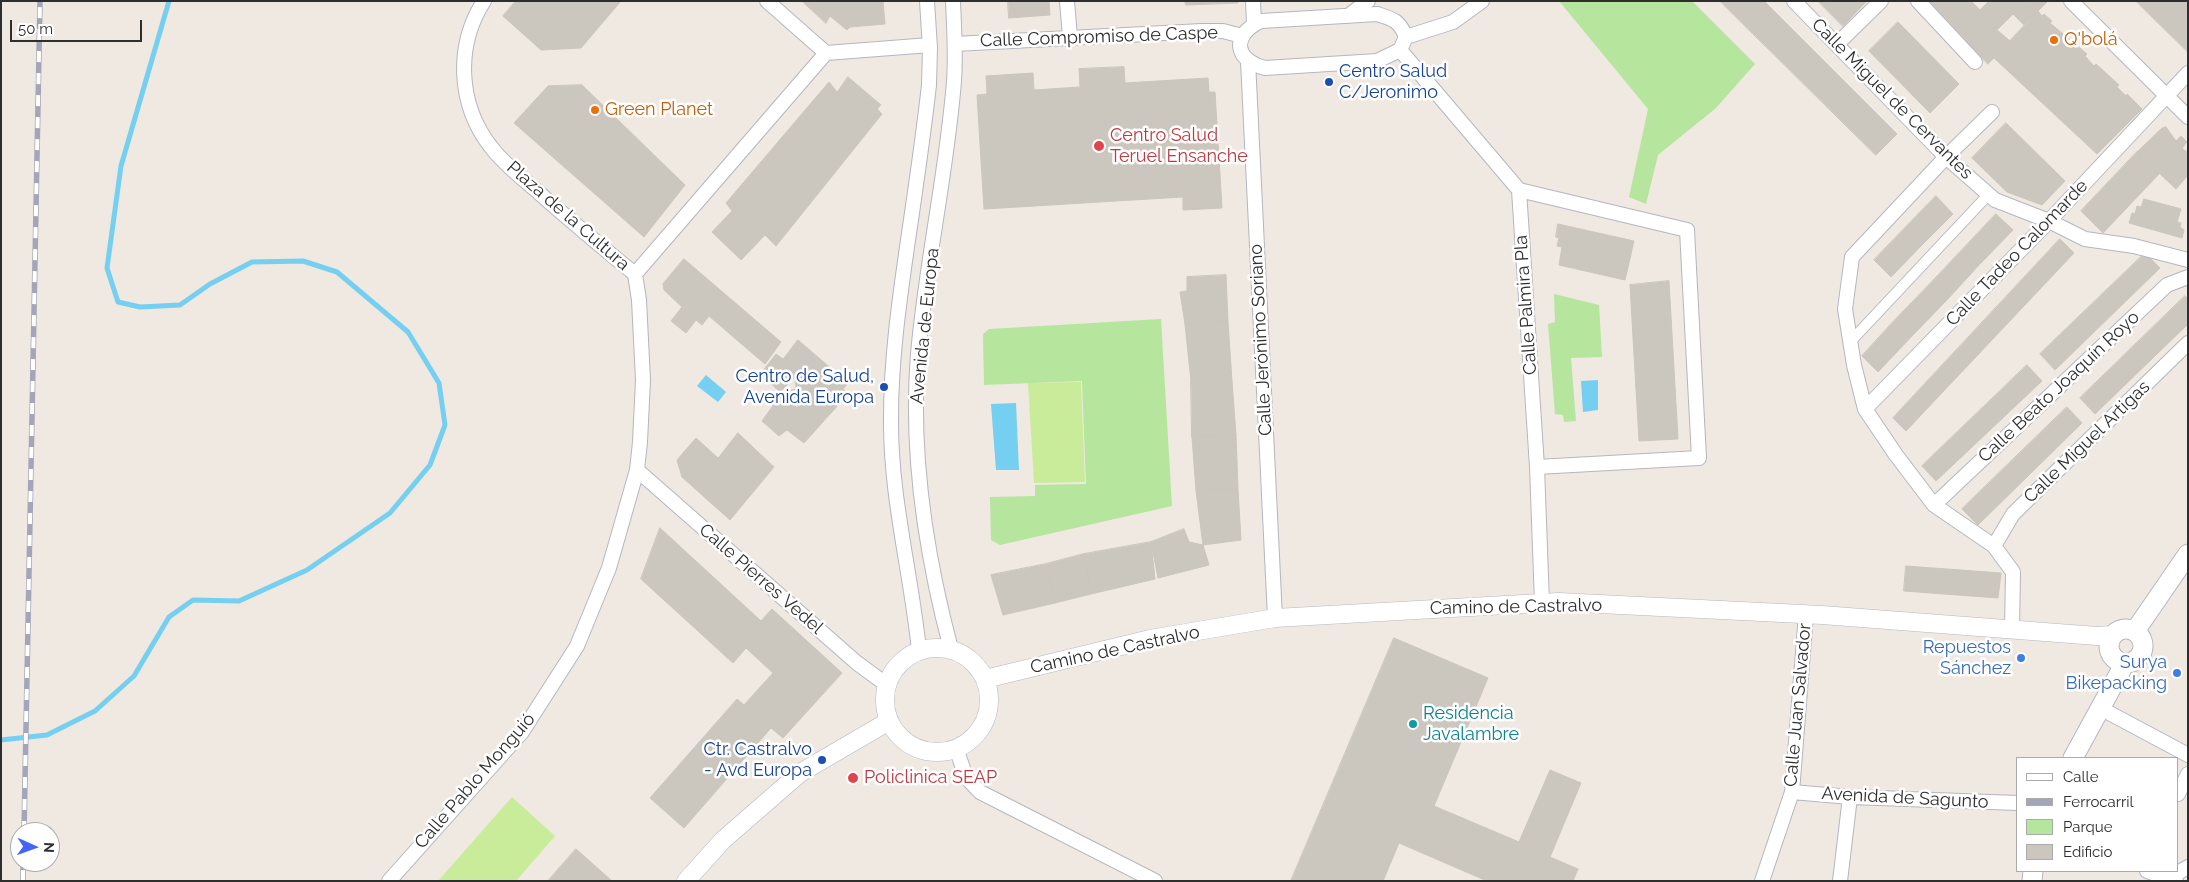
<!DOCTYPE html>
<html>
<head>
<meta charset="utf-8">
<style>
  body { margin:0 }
  #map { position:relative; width:2189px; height:882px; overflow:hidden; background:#efe9e1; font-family:Raleway,sans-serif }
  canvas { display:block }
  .frame { position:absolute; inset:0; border:2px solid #2e2e2e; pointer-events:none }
  .legend { position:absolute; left:2016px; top:757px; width:162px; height:115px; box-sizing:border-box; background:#fff; border:1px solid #ababab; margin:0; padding:6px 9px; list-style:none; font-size:15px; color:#2e2e2e }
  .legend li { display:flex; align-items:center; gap:10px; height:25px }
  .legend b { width:25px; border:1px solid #ababab }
  .north { position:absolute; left:10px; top:822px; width:50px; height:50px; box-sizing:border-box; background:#fff; border:1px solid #ababab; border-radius:50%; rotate:92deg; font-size:14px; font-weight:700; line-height:20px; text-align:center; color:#2e2e2e }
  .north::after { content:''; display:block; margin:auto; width:18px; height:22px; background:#4264fb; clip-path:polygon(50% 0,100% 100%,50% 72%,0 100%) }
  .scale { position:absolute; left:10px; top:20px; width:132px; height:22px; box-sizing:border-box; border:2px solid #2e2e2e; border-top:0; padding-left:6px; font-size:15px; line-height:18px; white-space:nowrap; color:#2e2e2e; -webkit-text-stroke:4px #fff; paint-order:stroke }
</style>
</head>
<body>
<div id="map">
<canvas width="2189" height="882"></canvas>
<div class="frame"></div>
<ul class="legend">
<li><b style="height:6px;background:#fff"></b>Calle</li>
<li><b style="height:6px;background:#a3a6b8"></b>Ferrocarril</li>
<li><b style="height:14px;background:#b6e59e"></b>Parque</li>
<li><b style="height:14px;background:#cbc7bf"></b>Edificio</li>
</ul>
<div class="north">N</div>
<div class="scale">50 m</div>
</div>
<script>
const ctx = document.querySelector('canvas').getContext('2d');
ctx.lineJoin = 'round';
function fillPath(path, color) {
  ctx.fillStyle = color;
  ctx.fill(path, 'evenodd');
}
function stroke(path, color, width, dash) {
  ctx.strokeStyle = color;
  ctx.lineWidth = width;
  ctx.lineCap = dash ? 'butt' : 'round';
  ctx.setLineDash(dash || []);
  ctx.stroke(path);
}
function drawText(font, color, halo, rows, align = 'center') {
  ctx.font = font + ' Raleway,sans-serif';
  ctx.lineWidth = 5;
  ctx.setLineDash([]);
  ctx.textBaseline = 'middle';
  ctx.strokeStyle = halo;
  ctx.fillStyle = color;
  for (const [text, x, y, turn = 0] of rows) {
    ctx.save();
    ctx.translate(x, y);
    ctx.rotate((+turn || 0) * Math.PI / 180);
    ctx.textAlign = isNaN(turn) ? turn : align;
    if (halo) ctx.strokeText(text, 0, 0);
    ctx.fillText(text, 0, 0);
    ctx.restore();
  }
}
fillPath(new Path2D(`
  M1559,1H1692L1755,64L1716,108L1658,155L1646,204L1629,197L1648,109Z
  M1554,294L1599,305L1602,357L1571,358L1576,421L1564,422L1563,415L1555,414L1548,324L1555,322Z
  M1161,319L1172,506L1000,545L991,540L990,497L1035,496V485L1086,484L1082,381L984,385L983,334L989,329Z`), '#b6e59e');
fillPath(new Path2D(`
  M1081,382L1085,482L1034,483L1028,383Z
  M512,797L555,836L516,881H438Z`), '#c9ec9a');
fillPath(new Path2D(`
  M706,375L726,392L718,402L697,386Z
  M1598,380V410L1583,412L1581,381Z
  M1016,403L1019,470H996L991,404Z`), '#75cff0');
stroke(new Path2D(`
  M1,740L47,735L95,711L134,676L169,617L193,600L239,601L307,570L390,513L430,465L445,425L439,383L408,332L337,272L303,261L252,262L210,284L180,305L140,307L118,302L107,268L121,166L169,1`), '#75cff0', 5);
const building = new Path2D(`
  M516,1H621L581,48L541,50L503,16Z
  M802,1H883L885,24L850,27L847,30L830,16L826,23Z
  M1008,1H1049L1050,15L1009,18Z
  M1185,1H1238V3L1186,5Z
  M1720,1H1764L1897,134L1876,155Z
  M1818,1H1867L1843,26Z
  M1929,1H1971L1980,10L1989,1L2047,2L2024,25L2013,14L1997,30L2010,41L1988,64Z
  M2136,1H2188V52Z
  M2038,11L2042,16L2044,14L2052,21L2050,23L2087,54L2085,56L2094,66L2096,64L2119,85L2117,87L2126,96L2127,94L2142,109L2097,154L1994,58Z
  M1898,22L1959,84L1930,113L1869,51Z
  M1124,67L1125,83L1208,78L1209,92H1215L1222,208L1183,210V197L984,209L977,95L987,94L986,76L1033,73L1034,90L1080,87L1079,69Z
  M848,77L881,105L877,109L882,114L776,246L765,235L741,260L712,232L732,211L726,203L829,82L837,92Z
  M582,85L685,185L644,237L514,123L548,86Z
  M2006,123L2065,181L2042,205L2007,192L1972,158Z
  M2166,127L2176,141L2181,136L2187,142L2182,148L2185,151H2188V175L2176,189L2137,152L2162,128Z
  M2137,152L2159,174L2103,233L2081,211Z
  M1936,196L1953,214L1922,245L1905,228Z
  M2144,199L2181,209L2177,222L2181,223L2180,227L2184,230L2182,238L2129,223L2132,213L2135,214L2137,206L2141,207Z
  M1996,214L2013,230L1979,265L1963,249Z
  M1558,224L1634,241L1625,280L1559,265L1562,247L1557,246L1559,238L1556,237Z
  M1905,228L1922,245L1891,277L1874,260Z
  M2060,239L2074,253L1906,431L1893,418Z
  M1963,249L1979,265L1946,301L1929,285Z
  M2145,253L2160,268L2055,370L2040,354Z
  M684,259L781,342L765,364L709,316L702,325L696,320L686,333L671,321L682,307L664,290L663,284Z
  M1226,275L1228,322L1185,324L1180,292L1187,291V277Z
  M1669,281L1678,439L1639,441L1630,285Z
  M1929,285L1946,301L1912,336L1895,320Z
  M2185,296L2188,299V324L2095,414L2080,398Z
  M1895,320L1912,336L1878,372L1862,356Z
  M1228,322L1232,381H1191L1185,324Z
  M798,340L848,383L843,389L848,394L804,443L787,430L779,436L762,421L780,396L798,408V397L789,398L788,391L796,389L795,377L780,392L769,382L771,379L762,372L776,354L783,359Z
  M2027,365L2042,381L1936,481L1922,466Z
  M1191,381H1232L1236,435L1192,437Z
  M2067,407L2082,423L1978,525L1962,509Z
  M738,433L774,467L730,520L682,477L677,460L696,438L718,458Z
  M1236,435L1238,489L1196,491L1192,437Z
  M1238,489L1241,540L1203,545L1196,491Z
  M660,528L761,621L772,609L842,673L783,738L771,728L684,828L650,798L737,699L744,705L773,673L746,648L733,663L641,579Z
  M1184,529L1189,542L1203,545L1209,565L1158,578L1151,542Z
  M1151,542L1155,579L1091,594L1084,554Z
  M1084,554L1091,594L1055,603L1046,564Z
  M1046,564L1055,603L1003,615L991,575Z
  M1906,566L2001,573L1998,598L1904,591Z
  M1394,638L1488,678L1434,806L1519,842L1550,770L1581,783L1550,857L1578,869L1573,881H1487L1399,843L1383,881H1291Z
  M576,849L612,881H548Z`);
fillPath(building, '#cbc7bf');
stroke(building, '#cbc5ba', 1);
const pedestrian = new Path2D(`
  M1850,342L1989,194`);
const minor = new Path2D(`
  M484,1C455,46 458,105 491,147C506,167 529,183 547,200C576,225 605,250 635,274
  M767,1L826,53
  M1067,1L1070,37
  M1253,1L1254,24
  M1794,1L1946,157L1995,200L2049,221L2085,239L2134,246L2188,260
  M1918,1L1975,62
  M2071,1L2188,117
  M1377,14C1393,19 1399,20 1406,37L1400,50L1377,61L1265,68C1234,60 1231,35 1261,21Z
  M1348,16L1368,1
  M1406,37L1453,22L1482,1
  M955,44L1202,31H1223L1242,36
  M1837,44L1881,1
  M1400,50L1519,190L1537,467L1542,603
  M1248,61L1275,618
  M1992,112L1946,157L1852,257L1845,309L1854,365L1865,409L1896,455L1934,505L1994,546L2013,572L2012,630
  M1519,190L1687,230L1699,458L1537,467
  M635,274L826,53L930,45
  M1865,409L2049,221L2188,73
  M637,470L857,663L887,685
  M1934,505L2167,285L2188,277
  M1994,546L2013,514L2188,343
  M951,649C926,555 910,452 918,354C926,262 947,172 954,81C956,54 954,28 953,1
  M919,650C911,572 890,496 891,417C891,360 899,303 907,247C915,193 923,139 929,85L930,48L927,1
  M2100,708L2188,755
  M956,748L966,777L980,792L1155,881
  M1792,792L1850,797L2018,803
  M2178,794L2188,774
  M2147,871L2176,881
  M2169,878L2188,867
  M389,881L522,732L577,646L609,568L637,470L640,442L643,380L639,300L635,274
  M1762,881L1792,792L1806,614
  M1840,881L1850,797`);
const tertiary = new Path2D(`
  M885 700a52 52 0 1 1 104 0a52 52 0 1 1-104 0Z
  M985,679L1150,639L1275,618L1559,602L1822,615L2097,636L2113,635
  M686,881L723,840L800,773L889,721`);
const secondary = new Path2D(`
  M2109 646a17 17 0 1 1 34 0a17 17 0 1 1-34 0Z
  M2135,631L2188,554
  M2073,758L2125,663
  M2032,881L2033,871`);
stroke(pedestrian, '#b4b7c1', 12);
stroke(minor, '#b4b7c1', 16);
stroke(tertiary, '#b4b7c1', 19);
stroke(secondary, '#b4b7c1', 21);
stroke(pedestrian, '#fff', 10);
stroke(minor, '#fff', 14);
stroke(tertiary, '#fff', 18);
stroke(secondary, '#fff', 19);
const rail = new Path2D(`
  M24,832L40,1
  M23,881V862`);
stroke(rail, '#a3a6b8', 5.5);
stroke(rail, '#fff', 4, [11]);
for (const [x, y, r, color] of [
  [2054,40,5,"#e8710a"],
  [1329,82,5,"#1a4fb4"],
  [595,110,5,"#e8710a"],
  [1099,146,6,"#e0444e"],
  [884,387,5,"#1a4fb4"],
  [2021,658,5,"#3f7fe0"],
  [2177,673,5,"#3f7fe0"],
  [1413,724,5,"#0f9aa8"],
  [822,760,5,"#1a4fb4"],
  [853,778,6,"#e0444e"]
]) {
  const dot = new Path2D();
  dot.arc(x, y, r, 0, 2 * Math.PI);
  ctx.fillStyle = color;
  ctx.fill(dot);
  stroke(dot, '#fff', 2);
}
drawText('18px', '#2e2e2e', '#fff', [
  ["Calle Compromiso de Caspe",1099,37,-2],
  ["Calle Miguel de Cervantes",1892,99,45],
  ["Plaza de la Cultura",568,216,41],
  ["Calle Tadeo Calomarde",2017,253,-46],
  ["Calle Palmira Pla",1526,305,-94],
  ["Avenida de Europa",925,326,-84],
  ["Calle Jerónimo Soriano",1261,340,-93],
  ["Calle Beato Joaquín Royo",2059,387,-43],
  ["Calle Miguel Artigas",2087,442,-44],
  ["Calle Pierres Vedel",761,579,41],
  ["Camino de Castralvo",1516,607,-1],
  ["Camino de Castralvo",1115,650,-12],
  ["Calle Juan Salvador",1798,705,-85],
  ["Calle Pablo Monguió",475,781,-49],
  ["Avenida de Sagunto",1905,798,3]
]);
drawText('18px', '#c56008', '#fff', [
  ["Q'bolá",2064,40],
  ["Green Planet",605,110]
], 'left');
drawText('18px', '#164399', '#fff', [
  ["Centro Salud",1339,72,"left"],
  ["C/Jeronimo",1339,93,"left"],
  ["Centro de Salud,",874,377],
  ["Avenida Europa",874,398],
  ["Ctr. Castralvo",812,750],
  ["- Avd Europa",812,771]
], 'right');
drawText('18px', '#be3a42', '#fff', [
  ["Centro Salud",1110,136],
  ["Teruel Ensanche",1110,157],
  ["Policlinica SEAP",864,778]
], 'left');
drawText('18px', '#366cbe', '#fff', [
  ["Repuestos",2011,648],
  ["Sánchez",2011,669],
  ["Surya",2167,663],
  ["Bikepacking",2167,684]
], 'right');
drawText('18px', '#0d838f', '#fff', [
  ["Residencia",1423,714],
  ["Javalambre",1423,735]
], 'left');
</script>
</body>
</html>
